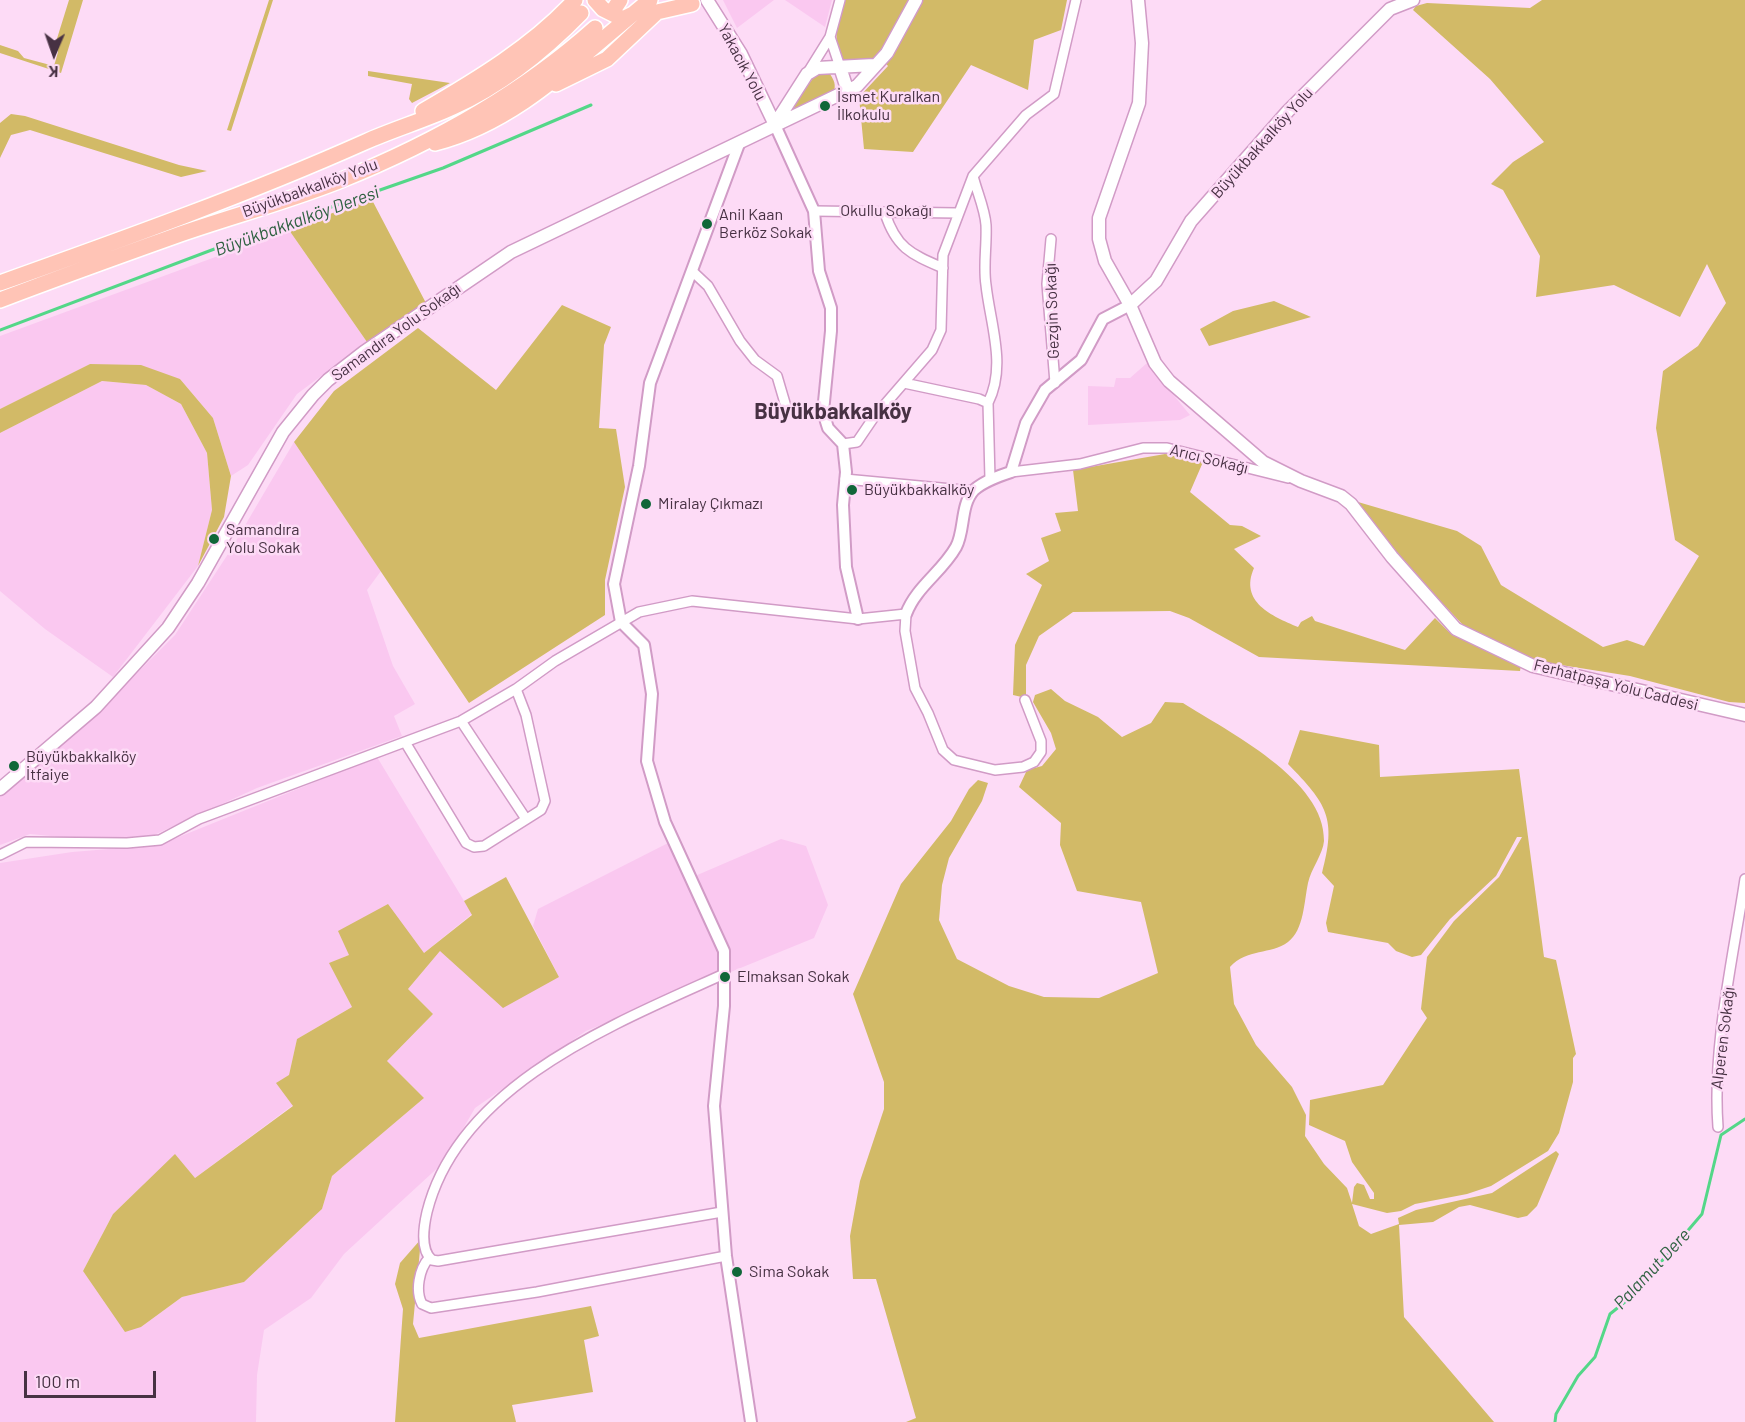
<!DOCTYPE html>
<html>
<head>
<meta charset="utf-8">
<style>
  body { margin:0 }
  #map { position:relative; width:1745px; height:1422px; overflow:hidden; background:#fddbf6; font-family:Barlow,sans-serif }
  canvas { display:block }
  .north { position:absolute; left:24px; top:24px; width:60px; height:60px; -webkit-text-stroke:4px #fddbf6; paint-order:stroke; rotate:182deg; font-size:16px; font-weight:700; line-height:24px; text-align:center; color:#473143 }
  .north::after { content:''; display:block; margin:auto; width:21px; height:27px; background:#473143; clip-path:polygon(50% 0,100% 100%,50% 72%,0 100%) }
  .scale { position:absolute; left:24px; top:1371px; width:132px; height:27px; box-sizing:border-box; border:3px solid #473143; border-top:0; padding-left:8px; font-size:18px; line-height:21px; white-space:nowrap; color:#473143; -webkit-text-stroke:4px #fddbf6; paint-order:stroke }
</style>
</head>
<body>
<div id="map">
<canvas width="1745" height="1422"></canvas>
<div class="north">K</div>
<div class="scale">100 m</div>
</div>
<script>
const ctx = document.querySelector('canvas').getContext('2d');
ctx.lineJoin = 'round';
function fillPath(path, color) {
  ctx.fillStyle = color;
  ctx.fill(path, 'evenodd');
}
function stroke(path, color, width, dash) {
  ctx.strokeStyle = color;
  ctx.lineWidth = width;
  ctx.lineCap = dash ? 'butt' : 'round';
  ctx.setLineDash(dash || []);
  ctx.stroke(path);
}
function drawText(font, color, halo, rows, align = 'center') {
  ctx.font = font + ' Barlow,sans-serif';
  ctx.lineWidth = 5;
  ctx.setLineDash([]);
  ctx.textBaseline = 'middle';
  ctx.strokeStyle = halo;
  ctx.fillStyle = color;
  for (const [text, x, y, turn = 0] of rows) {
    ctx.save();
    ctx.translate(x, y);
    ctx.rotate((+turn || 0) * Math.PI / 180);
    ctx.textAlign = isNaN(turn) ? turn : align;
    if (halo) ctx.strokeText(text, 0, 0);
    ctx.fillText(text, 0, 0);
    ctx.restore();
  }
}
fillPath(new Path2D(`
  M723,0H774L737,28Z
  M785,0H832L825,27Z
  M289,230L367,342L297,394L248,465L231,476L213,418L180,379L90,364L0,409V336Z
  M1147,363L1190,415L1180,420L1088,425V386L1114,387L1116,378H1130Z
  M102,381L146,385L181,404L207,453L212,510L198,566L113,677L45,629L0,591V433Z
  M294,442L381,571L367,590L393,666L415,704L394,716L402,736L257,788L154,835L92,840L30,834L0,845V797L82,728L175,635L230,551Z
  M377,757L472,914L424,953L349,955L330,963L352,1007L297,1039L289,1075L293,1105L195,1178L175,1155L113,1214L83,1271L141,1327L182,1297L244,1282L322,1209L332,1176L424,1098L387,1061L433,1014L408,989L440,951L559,977L533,926L538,909L676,839L695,876L781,839L806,846L828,905L814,938L586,1031L475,1108L460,1134L456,1151L344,1254L311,1298L264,1330L257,1375L256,1422H0V863L72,852L159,845Z`), '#fac8f0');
fillPath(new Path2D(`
  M69,0H83L61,73L0,53V45L18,51L24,58L54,66L58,52L55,45Z
  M269,0H273L231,131L227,130Z
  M842,0H1067L1061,30L1034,40L1028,90L971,65L913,152L864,149L859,97L888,66L878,55L860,66L838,63L836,28Z
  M1542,0H1745V703L1729,702L1630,676L1536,661L1463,625L1390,548L1358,502L1457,531L1481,546L1501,585L1603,647L1627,640L1644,646L1699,556L1675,540L1656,428L1663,371L1698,346L1726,303L1707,264L1680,317L1614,285L1536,297L1540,256L1503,190L1491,184L1513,162L1544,142L1490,79L1413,10L1416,6L1427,3L1530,8Z
  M368,71L450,83L412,103L409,99L412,84L368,76Z
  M821,72L830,74C836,83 836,87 832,96L788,114L813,78Z
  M11,114L25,116L179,165L207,171L181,177L30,130L11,135L0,158V123Z
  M371,198L427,305L367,342L289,230Z
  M1274,301L1311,317L1209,346L1200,329L1233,311Z
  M562,305L611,327L604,345L599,428L616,429L625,487L605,580V615L469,703L294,442L334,391L418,328L496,390Z
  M90,364L141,365L180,379L213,418L231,476L224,517L198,566L212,510L207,453L181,404L146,385L102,381L0,433V409Z
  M1165,454L1203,462L1190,492L1230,525L1242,526L1261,536L1234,549L1254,568C1239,602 1272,616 1298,627L1301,622L1312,616L1315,621L1405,650L1435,618L1449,632L1521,665L1520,671L1259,657L1189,618L1170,611L1073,612L1039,636L1026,665V698L1013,695L1015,645L1042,585L1026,574L1049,561L1041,538L1061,531L1055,513L1078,511L1073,470Z
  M1051,689L1065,701L1098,717L1122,737L1151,723L1165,702L1183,703C1227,731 1326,780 1324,841C1323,854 1311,869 1308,883C1304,902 1304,930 1288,942C1271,955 1247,948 1230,967L1234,1004L1256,1045L1292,1087L1306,1115L1305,1136L1324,1164L1347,1188L1352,1203L1354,1187L1357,1183L1364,1185L1370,1199H1374V1193L1352,1162L1345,1141L1309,1125L1310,1100L1383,1085L1427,1018L1421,1009L1427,957L1454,921L1499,877L1522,837H1517L1496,876L1450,919L1421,955L1412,957L1396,951L1388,943L1328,932L1326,923L1334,886L1322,873C1337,818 1327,804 1288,764L1300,730L1379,745L1380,777L1519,769L1544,957L1556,960L1576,1054L1573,1058V1082L1559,1133L1548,1151L1491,1186L1467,1194L1415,1204L1401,1211L1387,1213L1352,1204L1359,1226L1371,1234L1399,1224L1398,1218L1416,1210L1492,1193L1556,1151L1559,1154L1537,1206L1527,1216L1518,1218L1470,1205L1459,1207L1433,1222L1399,1225L1404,1317L1494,1422H906L916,1418L876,1279H853L850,1236L860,1181L884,1109V1082L853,994L901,884L951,821L969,789L978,780L988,783L982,801L949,858L942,885L939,920L957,959L1009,986L1044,997L1099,998L1158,973L1141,902L1077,891L1060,845L1061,823L1019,787L1027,770L1042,766L1056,749L1051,733L1033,702L1035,695Z
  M506,877L559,977L503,1008L440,951L408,989L433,1014L387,1061L424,1098L332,1176L322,1209L244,1282L182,1297L141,1327L125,1332L83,1271L113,1214L175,1154L195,1178L293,1106L276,1083L289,1075L297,1039L352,1007L329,963L349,955L338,931L388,904L424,953L472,915L464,901Z
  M421,1239L413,1324L419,1338L591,1306L599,1336L584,1340L593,1392L512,1405L516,1422H395L403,1309L395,1284L400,1263Z`), '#d2ba67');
stroke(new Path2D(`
  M0,330L254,234L443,168L591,105
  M1555,1422L1556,1414L1578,1376L1595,1357L1610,1314L1631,1297L1702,1214L1721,1135L1745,1119`), '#53d788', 3);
const minor = new Path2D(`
  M830,37L840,67
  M807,74L830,37L840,0
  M973,176C977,192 985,209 986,225C987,245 983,266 986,285C990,323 1007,366 988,403
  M814,211L957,213
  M885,213C896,248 911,254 943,268
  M1051,239L1047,284L1055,383
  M692,271L708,286L740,341L755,360L777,376L787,410L823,412
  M904,383L979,399L988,403L990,479
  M843,444L857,442L874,417L932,350L941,330L943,255L973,176L1026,115L1054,94L1076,0
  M1011,472L1080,464L1143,448H1167L1288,478
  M845,479L973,491
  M461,721L526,819
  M405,742L466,843L474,847L484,846L541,810L545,801L526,715L516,689
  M0,855L26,842L127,843L160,840L199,819L461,721L516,689L555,661L639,612L692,601L858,619L906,614L905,631L915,688L928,713L943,750L954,760L995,770L1023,767L1034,762L1041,752V741L1025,700
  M1718,1127C1712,1047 1733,959 1745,879
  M722,1212L438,1261L432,1260C420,1250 424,1225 427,1212C459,1084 616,1023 724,974
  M429,1258C419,1269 415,1291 422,1304L431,1308L537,1292L726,1256`);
const tertiary = new Path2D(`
  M775,125L814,211L819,271L831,308V331L823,412L828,428L843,444L846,472L843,505L846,567L858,619
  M739,144L650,383L639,466L614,584L621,622L644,645L652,694L647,761L665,822L724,951V1006L714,1106L726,1256L751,1422
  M906,614C916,587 942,572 956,547C965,531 960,505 974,490C984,481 999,476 1011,472L1026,423L1045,390L1081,360L1103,319L1130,305`);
const secondary = new Path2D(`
  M707,0L741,54L775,125
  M1138,0L1142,43L1139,103L1099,218V239L1105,261L1130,305L1155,363L1169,381L1263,462L1301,481L1341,496L1351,504L1392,557L1456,629L1533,666L1745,715
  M840,67L848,92
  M775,124L807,74L817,68L874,65
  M1130,305L1156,281L1191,221L1288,111L1390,9L1413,0
  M0,789L96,707L168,628L198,583L283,432L313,395L328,380L364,352L511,252L857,86L887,53L916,0`);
const trunk = new Path2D(`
  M595,0L603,9L623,19L633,14L650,0
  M616,6L620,0
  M556,84L607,59L657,12L692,4
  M423,111C476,80 533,46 575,0
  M435,143C514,123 572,64 633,14
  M0,283C123,239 246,195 365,142C394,129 425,120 453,107C502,85 544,51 581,13
  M0,300C58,278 116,257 175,236C229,217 286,202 339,181C431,144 520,95 595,28`);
stroke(minor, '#d19bc6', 12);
stroke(tertiary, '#d19bc6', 14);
stroke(secondary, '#d19bc6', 15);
stroke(trunk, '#fff', 18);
stroke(minor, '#fff', 9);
stroke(tertiary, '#fff', 10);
stroke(secondary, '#fff', 12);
stroke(trunk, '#ffc4b6', 15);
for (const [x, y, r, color] of [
  [825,106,6,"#106739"],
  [707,224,6,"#106739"],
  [852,490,6,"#106739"],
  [646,504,6,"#106739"],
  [214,539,6,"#106739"],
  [14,766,6,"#106739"],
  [725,977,6,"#106739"],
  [737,1272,6,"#106739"]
]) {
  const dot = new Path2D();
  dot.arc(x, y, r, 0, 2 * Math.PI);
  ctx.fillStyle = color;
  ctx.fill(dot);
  stroke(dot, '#fddbf6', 2);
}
drawText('16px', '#473143', '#fddbf6', [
  ["Yakacık Yolu",742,62,62],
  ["Büyükbakkalköy Yolu",1262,143,-48],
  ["Büyükbakkalköy Yolu",310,188,-20],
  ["Okullu Sokağı",886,211],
  ["Gezgin Sokağı",1052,311,-92],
  ["Samandıra Yolu Sokağı",396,332,-36],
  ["Arıcı Sokağı",1209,459,14],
  ["Ferhatpaşa Yolu Caddesi",1616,685,14],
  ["Alperen Sokağı",1723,1038,-83]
]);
drawText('16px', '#473143', '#fddbf6', [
  ["İsmet Kuralkan",837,97],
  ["İlkokulu",837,115],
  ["Anil Kaan",719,215],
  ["Berköz Sokak",719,233],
  ["Büyükbakkalköy",864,490],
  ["Miralay Çıkmazı",658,504],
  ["Samandıra",226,530],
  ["Yolu Sokak",226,548],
  ["Büyükbakkalköy",26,757],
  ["İtfaiye",26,775],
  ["Elmaksan Sokak",737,977],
  ["Sima Sokak",749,1272]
], 'left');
drawText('italic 18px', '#2f6141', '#fddbf6', [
  ["Büyükbakkalköy Deresi",297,221,-20],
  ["Palamut Dere",1652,1269,-47]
]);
drawText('bold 22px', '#473143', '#fddbf6', [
  ["Büyükbakkalköy",833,412]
]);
</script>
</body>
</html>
